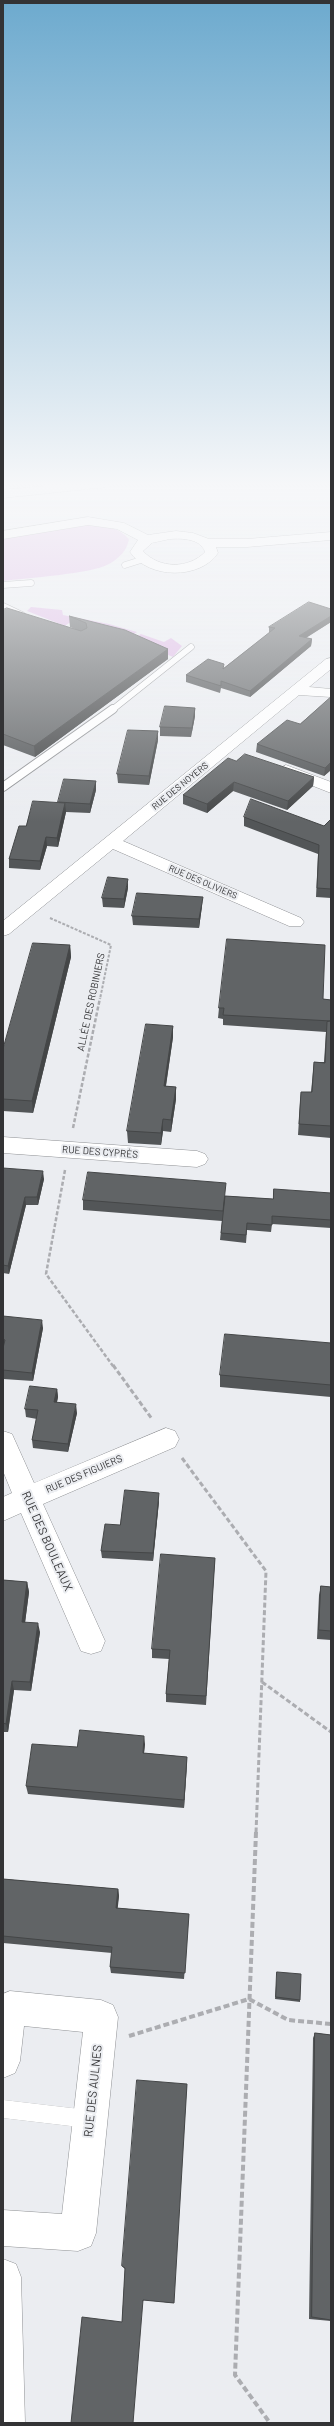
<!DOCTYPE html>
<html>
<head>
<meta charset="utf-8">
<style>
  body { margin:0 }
  #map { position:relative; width:334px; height:2426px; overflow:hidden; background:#ebedf1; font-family:Barlow,sans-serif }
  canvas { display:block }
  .frame { position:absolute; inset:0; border:4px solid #333335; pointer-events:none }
</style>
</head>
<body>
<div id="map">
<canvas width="334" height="2426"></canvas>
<div class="frame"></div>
</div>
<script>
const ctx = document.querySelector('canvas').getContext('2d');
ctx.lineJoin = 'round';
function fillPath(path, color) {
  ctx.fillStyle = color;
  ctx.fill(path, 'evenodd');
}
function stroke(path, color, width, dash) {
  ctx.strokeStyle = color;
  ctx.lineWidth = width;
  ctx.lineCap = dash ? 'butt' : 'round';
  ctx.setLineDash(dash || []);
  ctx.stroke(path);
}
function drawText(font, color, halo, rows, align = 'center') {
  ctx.font = font + ' Barlow,sans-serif';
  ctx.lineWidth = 4;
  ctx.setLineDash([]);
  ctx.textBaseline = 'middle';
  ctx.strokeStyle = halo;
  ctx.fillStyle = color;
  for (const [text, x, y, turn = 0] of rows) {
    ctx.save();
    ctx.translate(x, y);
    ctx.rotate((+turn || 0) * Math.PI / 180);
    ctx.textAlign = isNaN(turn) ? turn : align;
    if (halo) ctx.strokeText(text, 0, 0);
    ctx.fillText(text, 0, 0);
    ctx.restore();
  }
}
fillPath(new Path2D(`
  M86,524C103,526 116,525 129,539C127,550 120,558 109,564C92,574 26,578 3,581V538Z
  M31,607L62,610L63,615L109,624L137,632L129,638L69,623L65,626L27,611Z
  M141,634L164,642L171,638L182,646L173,657L132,639Z`), '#dfbae6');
const serviceFar2 = new Path2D(`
  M125,565L141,560
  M3,585L31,583
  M3,606L22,615
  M112,710L191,647`);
const serviceFar1 = new Path2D(`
  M3,787L113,709`);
const service = new Path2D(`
  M3,2109L88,2119`);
const minor = new Path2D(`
  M88,517L124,523L148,535L176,531L193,533L209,539H247L331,532V540L247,547H216L218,553C200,580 148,579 130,552L138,540L117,529L88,525L3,539V531ZM170,539C183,538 201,539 205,552C189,569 159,569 143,551L152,543Z
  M331,658V669L309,687L331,689V697L299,695L123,841L301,918L304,922L301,926H289L113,849L9,934L3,936V921L326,659Z
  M286,765L331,782V793L280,773L278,770Z
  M3,1137L197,1151L205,1154L208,1159L205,1164L197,1167L3,1153Z
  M166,1428L175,1431L179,1439L175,1447L43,1504L105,1641L101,1651L91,1654L81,1651L21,1513L3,1521V1497L12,1493L3,1471V1431L12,1434L34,1483Z
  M10,1991L101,2000L113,2005L118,2017L96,2233L91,2246L78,2251L3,2246V2210L62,2214L83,2032L24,2026L20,2061L15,2073L3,2078V1994Z
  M3,2259L16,2264L21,2277L25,2423H3Z`);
const trunk = new Path2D(`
  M76,483H113L107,487L3,498V490Z`);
stroke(serviceFar2, '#8f9194', 7);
stroke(serviceFar1, '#8f9194', 10);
stroke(service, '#8f9194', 18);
stroke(minor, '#8f9194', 1);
stroke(trunk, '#8f9194', 1);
stroke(new Path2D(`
  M50,918L111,945L100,999`), '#acadb1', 2, [3, 1.5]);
stroke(new Path2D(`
  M73,1128L100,998
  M65,1170L46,1274L113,1366`), '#acadb1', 2.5, [4, 2]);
stroke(new Path2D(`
  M113,1365L152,1419
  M182,1458L266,1571L256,1833
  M262,1682L331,1732`), '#acadb1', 3, [5, 2.5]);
stroke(new Path2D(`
  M256,1832L235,2375L270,2423
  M129,2036L249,1999L288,2020L331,2024`), '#acadb1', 4, [6, 3]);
stroke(serviceFar2, '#fff', 6);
stroke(serviceFar1, '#fff', 8);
stroke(service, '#fff', 18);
fillPath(minor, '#fff');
fillPath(trunk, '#fff');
fillPath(new Path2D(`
  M331,609V622L306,638L312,639L311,646L250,697L221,688L220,693L186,682V675L224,668L269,633V627Z
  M3,610L75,629L70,627L69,616L168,649V659L35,757L3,745Z
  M331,697V770L324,776L256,752L257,744L300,724Z
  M195,708V716L191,737L160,736V727Z
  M158,740L149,785L118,783L117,774Z
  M236,761L314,777L313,786L287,810L233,791L207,813L183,804V795Z
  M96,781V790L90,813L66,812L58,847L47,846L40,870L9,868V859L26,826L58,803Z
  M244,817L324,826L331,819V898L316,897L318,854L244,826Z
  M128,888L124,908L103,907L102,898Z
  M202,906L199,928L133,925L132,916Z
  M70,945L71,957L33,1113L3,1111V1049Z
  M323,999L331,1000V1138L298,1135L300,1103L301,1092H311L314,1062H324L326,1032L223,1025V1019L218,1018L219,1008Z
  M173,1026V1037L166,1086L176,1087V1099L171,1132L163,1131L161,1145L128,1143L127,1131Z
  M3,1168L44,1179L38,1205H26L9,1274L3,1273Z
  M331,1193V1228L272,1224L271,1232L247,1230L246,1243L220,1240L222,1221L83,1210V1200L225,1196L273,1199Z
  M3,1316L43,1328L33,1381L3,1379Z
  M331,1343V1397L220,1387V1375Z
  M57,1389L58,1397L57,1402L77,1413L68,1452L33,1448L32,1440L37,1419L26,1417L25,1409Z
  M159,1501L153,1561L102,1558L101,1551L120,1525Z
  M215,1558L206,1705L166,1702V1694L169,1659L152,1658V1649Z
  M3,1580L27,1582L29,1592L25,1622L40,1632L31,1691L14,1690L8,1732H3Z
  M321,1586L331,1587V1640L317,1639L319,1595Z
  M145,1744L144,1753L187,1757L184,1808L28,1794L26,1786L77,1747Z
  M3,1879L118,1889L119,1896L117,1908L189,1914L184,1979L111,1973L110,1967L112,1953L3,1943Z
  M277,1972L300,2000V2002L275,1999Z
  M315,2033L331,2035V2321L309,2319L313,2038Z
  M187,2084L173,2303L144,2300L122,2322L125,2269L122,2266Z`), '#535658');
fillPath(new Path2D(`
  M331,616V622L299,642V636Z
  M312,639L311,646L250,697V691Z
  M168,649V659L35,757L34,746Z
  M195,708V716L191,737L192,728Z
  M158,731V740L149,785V776Z
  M331,762V770L324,776L325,768Z
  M314,777L313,786L287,810L288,801Z
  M96,781V790L90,813V804Z
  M234,782L233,791L207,813V804Z
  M65,803L66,812L58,847L57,838Z
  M46,837L47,846L40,870V861Z
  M128,879V888L124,908V899Z
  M203,897L202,906L199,928V919Z
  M70,945L71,957L33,1113L32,1101Z
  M173,1026V1037L164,1098V1086Z
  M176,1087V1099L171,1132V1120Z
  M163,1119V1131L161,1145V1133Z
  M43,1171L44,1179L38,1205L37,1197Z
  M25,1197L26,1205L9,1274L8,1266Z
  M42,1320L43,1328L33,1381L32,1373Z
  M57,1389L58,1397L55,1410L54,1402Z
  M76,1404L77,1413L68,1452V1444Z
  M159,1493V1501L153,1561V1553Z
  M27,1582L29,1592L24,1631L22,1622Z
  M38,1623L40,1632L31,1691L30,1682Z
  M12,1681L14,1690L8,1732L6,1724Z
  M144,1736L145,1744L143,1761V1753Z
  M187,1757V1765L184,1808V1800Z
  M118,1889L119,1896L117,1915L116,1908Z`), '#444647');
const building = new Path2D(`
  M309,602L331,609V616L299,636L312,639L250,691L221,681V686L186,675L208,659L224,664L223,669L275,628L269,627Z
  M7,608L81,631L87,628L86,623L69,616L125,630L168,649L34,746L3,734V610Z
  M331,697V762L325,768L257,744L287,720L300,724Z
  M165,706L195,708L192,728L160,727Z
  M128,730L158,731L149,776L117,774Z
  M245,754L314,777L288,801L234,782L207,804L183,795L228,758L236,761Z
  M64,779L96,781L90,804L58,802Z
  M251,799L324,826L331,819V889L317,888L319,845L244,817Z
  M33,801L65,803L57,838L46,837L40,861L9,859L19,826H26Z
  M108,877L128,879L124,899L102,898Z
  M137,893L203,897L199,919L132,916Z
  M227,939L325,945L323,999L331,1000V1021L223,1015L224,1008H219Z
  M33,943L70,945L32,1101L3,1099V1049Z
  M331,1021V1126L299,1124L301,1092H312L314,1062L325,1063L327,1022Z
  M146,1024L173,1026L164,1086L176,1087L171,1120L163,1119L161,1133L127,1131Z
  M3,1168L43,1171L37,1197H25L8,1266L3,1265Z
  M88,1172L226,1183L223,1211L83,1200Z
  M274,1189L331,1193V1220L272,1216V1225L247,1223L246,1235L221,1233L225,1196L273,1199Z
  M3,1316L42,1320L32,1373L3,1370V1348L5,1340L3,1339Z
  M225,1334L331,1343V1385L220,1375Z
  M30,1386L57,1389L54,1402L76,1404L68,1444L32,1440L38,1410L25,1409Z
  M125,1490L159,1493L153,1553L101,1551L105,1524L120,1525Z
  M161,1554L215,1558L206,1696L166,1694L170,1650L152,1649Z
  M3,1580L27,1582L22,1622L38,1623L30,1682L12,1681L6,1724L3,1723Z
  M321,1586L331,1587V1631L319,1630Z
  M80,1730L144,1736L143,1753L187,1757L184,1800L26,1786L32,1744L77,1747Z
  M3,1879L118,1889L116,1908L189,1914L185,1973L110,1967L112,1947L3,1936Z
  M277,1972L301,1974L300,2000L276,1997Z
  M315,2033L331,2035V2320L312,2317Z
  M137,2080L187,2084L174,2303L143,2300L133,2423H71L82,2317L122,2322L125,2268L122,2266Z`);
fillPath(building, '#616466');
stroke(building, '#444647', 1);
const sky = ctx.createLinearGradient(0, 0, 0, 822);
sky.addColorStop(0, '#6daace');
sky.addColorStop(0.59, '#f6f7f9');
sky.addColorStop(1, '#f6f7f900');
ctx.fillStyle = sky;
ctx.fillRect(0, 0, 334, 822);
drawText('9px', '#333335', '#ebedf1', [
  ["RUE DES NOYERS",180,786,-39],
  ["RUE DES OLIVIERS",203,882,23]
]);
drawText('10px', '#333335', '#ebedf1', [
  ["ALLÉE DES ROBINIERS",91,1002,-78],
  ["RUE DES CYPRÈS",100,1152,4],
  ["RUE DES FIGUIERS",84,1474,-23]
]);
drawText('12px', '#333335', '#ebedf1', [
  ["RUE DES BOULEAUX",47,1541,66],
  ["RUE DES AULNES",93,2091,-84]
]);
</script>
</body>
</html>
